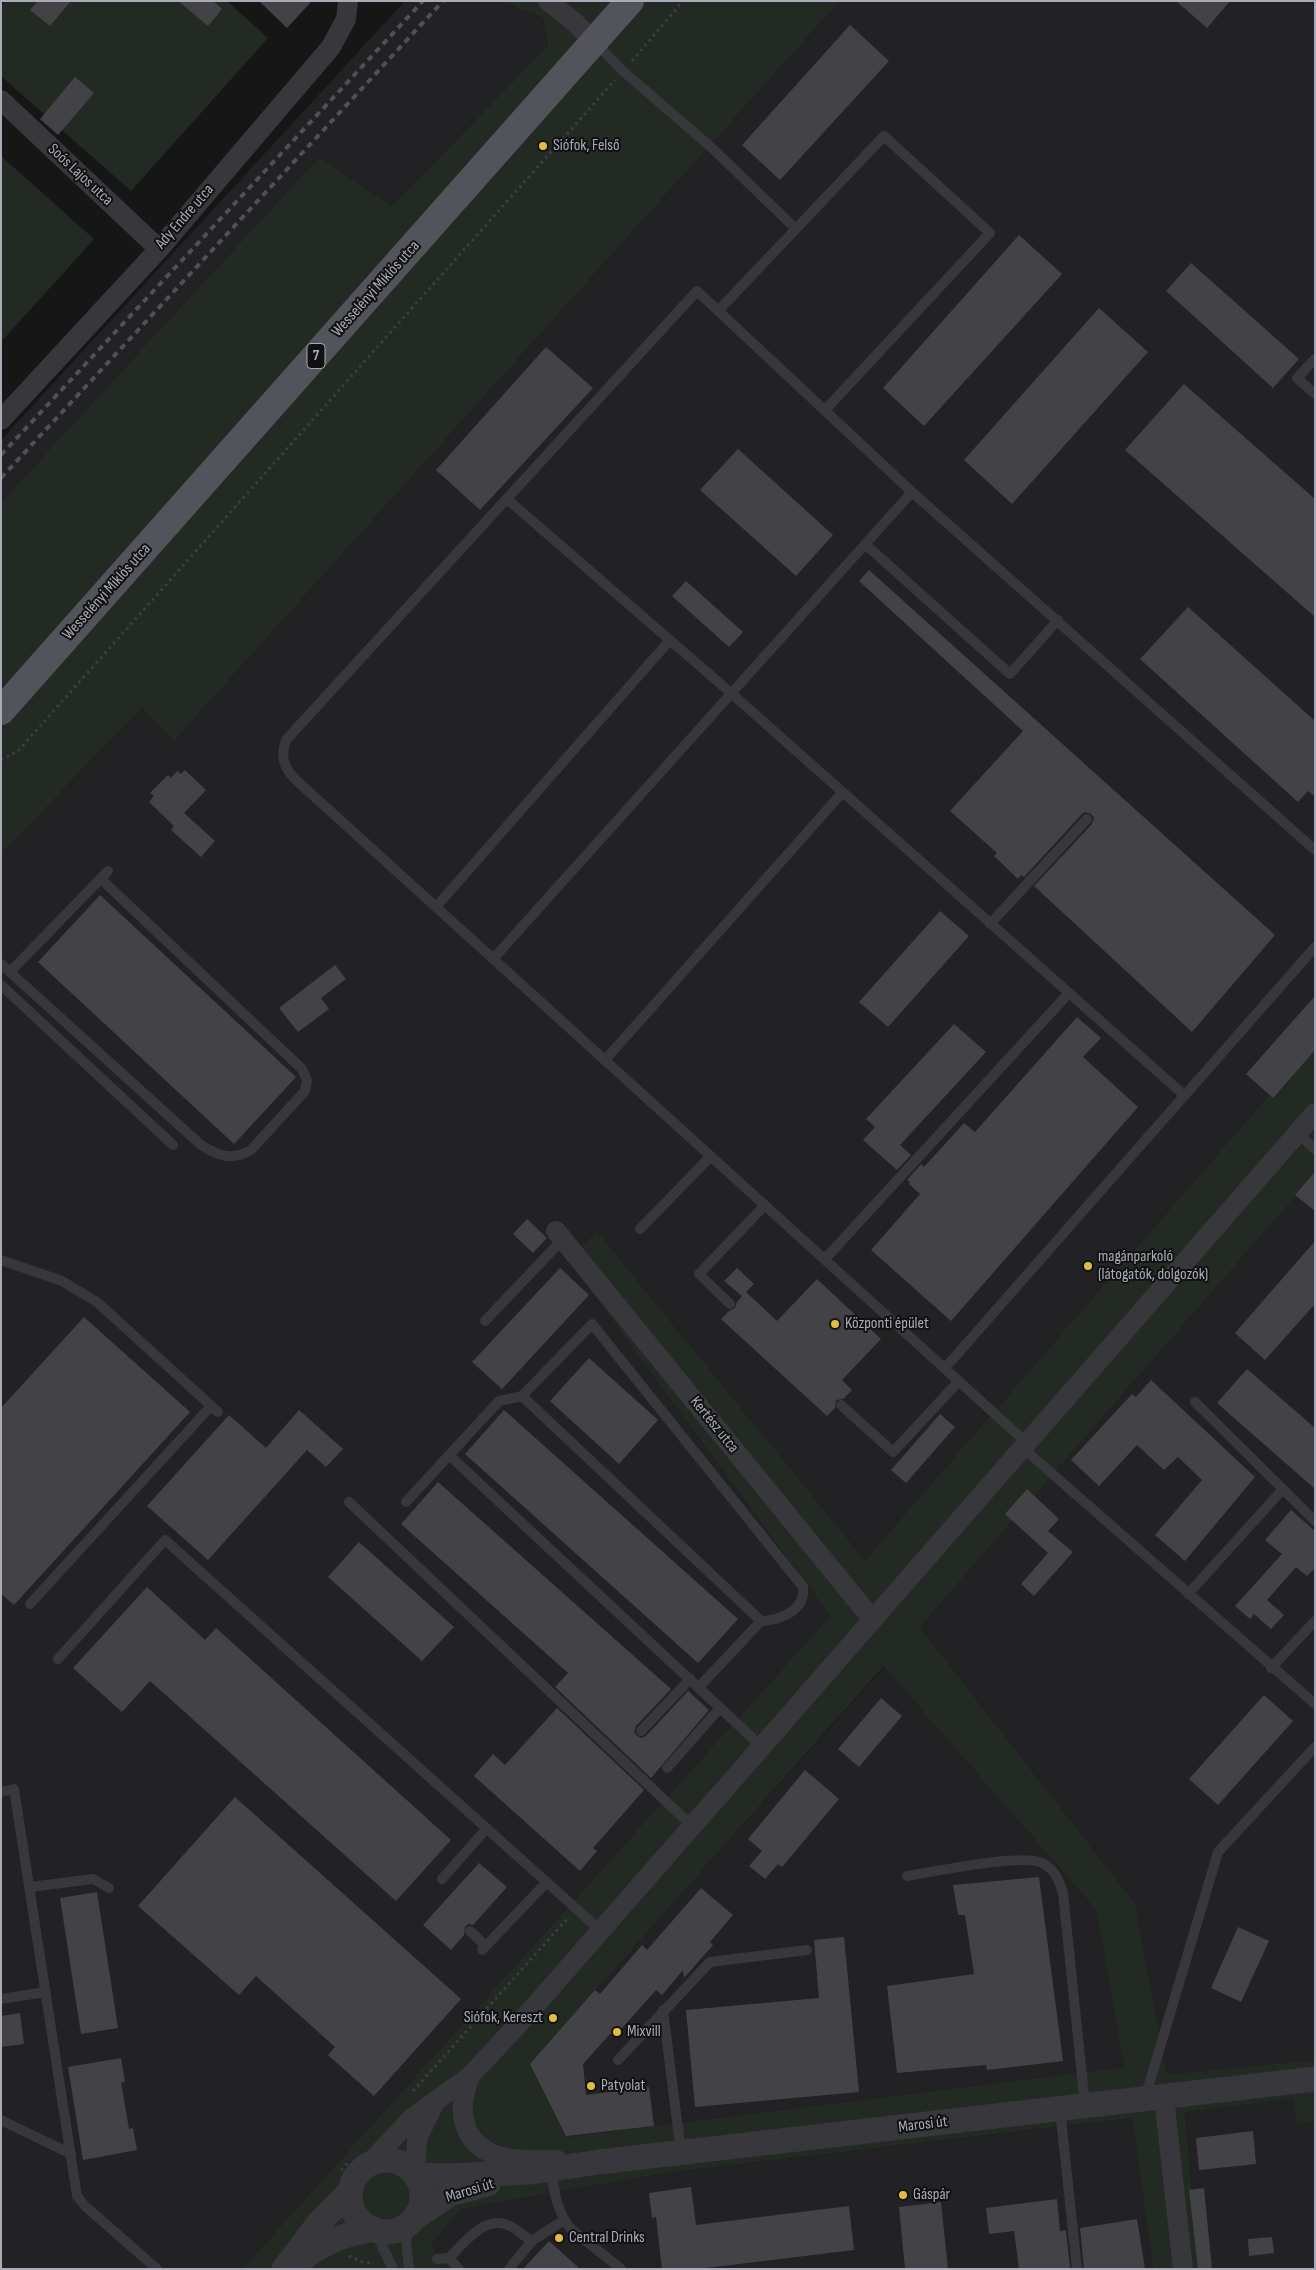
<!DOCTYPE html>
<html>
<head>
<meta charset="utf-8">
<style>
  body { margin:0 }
  #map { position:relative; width:1316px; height:2270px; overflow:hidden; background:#161617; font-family:"Sofia Sans Condensed",sans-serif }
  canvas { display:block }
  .frame { position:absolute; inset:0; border:2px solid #a9acb6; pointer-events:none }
</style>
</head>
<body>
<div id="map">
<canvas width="1316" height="2270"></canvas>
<div class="frame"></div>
</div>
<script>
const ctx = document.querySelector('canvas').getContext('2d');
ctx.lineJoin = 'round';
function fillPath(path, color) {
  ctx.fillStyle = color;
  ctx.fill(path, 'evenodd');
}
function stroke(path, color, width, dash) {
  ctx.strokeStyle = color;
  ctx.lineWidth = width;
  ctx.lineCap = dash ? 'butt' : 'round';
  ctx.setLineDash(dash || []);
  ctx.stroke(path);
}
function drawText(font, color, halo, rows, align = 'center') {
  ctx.font = font + ' "Sofia Sans Condensed",sans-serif';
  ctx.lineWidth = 4;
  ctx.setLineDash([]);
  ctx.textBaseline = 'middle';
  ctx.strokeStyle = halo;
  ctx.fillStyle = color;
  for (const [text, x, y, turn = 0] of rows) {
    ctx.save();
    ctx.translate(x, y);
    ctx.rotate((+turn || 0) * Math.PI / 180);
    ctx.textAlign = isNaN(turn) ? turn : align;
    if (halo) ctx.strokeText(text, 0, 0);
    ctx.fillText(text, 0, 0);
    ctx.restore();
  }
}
fillPath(new Path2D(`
  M405,1H500L543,18L548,46L391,206L319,157L1,502V440Z
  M840,1H1315V1042L865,1560L597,1231L567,1259L830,1616L242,2269H1V854L142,708L174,741Z
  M1315,1174V2060L1167,2076L1135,1903L920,1627Z
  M885,1666L1096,1910L1124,2067L566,2137L529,2064Z
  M1293,2099L1297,2125L1315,2122V2269H1199L1185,2111Z
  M1132,2118L1153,2269H441L432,2244L461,2209L666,2173Z`), '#222224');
fillPath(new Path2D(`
  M6,1H227L268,38L131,191L1,76V6Z
  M500,1H840L174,741L142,708L1,854V502L319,157L391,206L548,46L543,18Z
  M1,156L94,239L1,342Z
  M1315,1042V1174L920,1627L1135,1903L1167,2075L1315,2060V2122L1297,2125L1293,2099L1185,2112L1199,2269H1153L1132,2118L666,2173L461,2209L432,2244L441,2269H242L830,1616L567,1259L597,1231L865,1560ZM884,1666L1096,1910L1124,2067L566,2137L530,2064Z`), '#222a23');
fillPath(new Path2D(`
  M38,1H71L50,26L30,10Z
  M178,1H213L222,9L208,26Z
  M259,1H312L287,28Z
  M1176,1H1230L1207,28Z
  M850,25L889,61L780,180L742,145Z
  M75,77L94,93L58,135L40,119Z
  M1019,235L1062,274L924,426L883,388Z
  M1191,263L1299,359L1273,388L1166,291Z
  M1099,308L1148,352L1012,504L964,460Z
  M546,347L593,388L480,510L436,470Z
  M1184,384L1315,499V617L1125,450Z
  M738,449L833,535L796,576L700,490Z
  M869,570L1275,935L1192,1032L1034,886L1092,824L1094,817L1091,814L1085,812L1082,814L1024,877L1021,875L1018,879L994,856L997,853L950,811L1023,731L859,581Z
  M686,581L743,632L729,647L672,596Z
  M1188,607L1315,721V797L1308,791L1298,802L1140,659Z
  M185,770L206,790L184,813L215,841L201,857L171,830L174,826L149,802L154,796L150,793L168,775L171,778L177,771L181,774Z
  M100,895L296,1077L234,1144L38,962Z
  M940,911L969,936L888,1027L859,1002Z
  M335,965L346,979L321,998L329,1009L298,1032L279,1008Z
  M1315,996V1050L1273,1098L1246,1074Z
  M1077,1017L1101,1038L1083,1057L1138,1107L951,1321L871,1250L920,1194L909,1184L910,1182L907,1180L921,1164L924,1167L964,1123L975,1132Z
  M954,1024L986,1052L900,1145L911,1155L897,1170L863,1140L875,1127L866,1119Z
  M1315,1172V1211L1295,1195Z
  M527,1219L547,1238L533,1253L513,1234Z
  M1315,1241V1304L1265,1360L1235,1333Z
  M560,1268L589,1295L502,1389L472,1362Z
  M737,1268L754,1284L746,1292L777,1321L817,1279L881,1339L842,1380L852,1390L843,1399L836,1400L835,1408L827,1416L721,1319L729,1311L735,1308L737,1302L743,1295L742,1296L724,1281Z
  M84,1317L190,1412L14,1605L1,1594V1408Z
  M589,1358L658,1420L619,1464L550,1401Z
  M1247,1369L1315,1428V1489L1217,1403Z
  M1151,1380L1255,1477L1185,1561L1155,1535L1202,1480L1178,1457L1164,1470L1137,1445L1099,1486L1071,1460L1132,1394L1136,1397Z
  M299,1410L343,1449L326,1467L307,1450L208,1560L147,1506L229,1415L266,1448Z
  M504,1410L738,1619L698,1663L465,1454Z
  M940,1414L955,1427L906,1483L891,1470Z
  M438,1482L671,1689L636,1726L634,1732L637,1736L642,1738L646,1736L688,1691L709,1710L651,1778L555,1687L568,1673L401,1524Z
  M1027,1489L1059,1519L1048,1531L1073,1552L1034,1596L1021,1584L1048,1553L1005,1514Z
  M1291,1510L1315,1531V1568L1307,1576L1296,1567L1267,1600L1284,1615L1271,1629L1254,1614L1250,1619L1235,1606L1282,1554L1265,1540Z
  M359,1542L454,1627L422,1661L328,1577Z
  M147,1587L205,1640L216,1628L451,1840L396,1901L150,1681L122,1712L73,1668Z
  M1264,1695L1293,1721L1218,1805L1189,1779Z
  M881,1698L902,1716L859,1767L838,1749Z
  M557,1708L644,1790L593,1848L597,1851L580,1871L474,1776L493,1754L505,1765Z
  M805,1770L839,1799L782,1867L778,1864L765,1879L749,1866L762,1851L748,1839Z
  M235,1797L461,1999L374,2096L328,2055L335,2047L256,1976L239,1995L138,1906Z
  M479,1863L507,1887L473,1925L468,1924L465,1927L464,1935L451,1950L423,1925Z
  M1039,1877L1063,2061L987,2070L986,2065L897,2073L887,1986L974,1974L965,1915H958L953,1885Z
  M701,1888L733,1915L710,1942L713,1945L684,1978L683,1970L662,1995L656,1990L615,2036L610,2034L583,2064L586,2095L649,2087L654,2126L566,2136L530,2064L595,1990L600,1994L642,1945L647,1950Z
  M97,1892L118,2028L81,2034L60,1898Z
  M1238,1927L1269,1941L1241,2002L1211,1988Z
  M844,1937L859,2092L695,2107L686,2010L819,1998L814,1940Z
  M20,2013L24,2044L1,2047V2016Z
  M121,2058L125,2082H121L129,2129L133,2128L137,2150L83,2160L68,2067Z
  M1253,2131L1256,2164L1199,2170L1196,2138Z
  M691,2187L696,2225L849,2206L854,2250L698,2269H662L656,2217L652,2218L649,2193Z
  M1204,2188L1212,2269H1198L1189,2190Z
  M1057,2199L1060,2231L1066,2230L1070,2269H1019L1014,2231L989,2234L986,2208Z
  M941,2202L948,2269H905L899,2207Z
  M1137,2219L1145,2269H1084L1080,2228Z
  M1272,2237L1274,2253L1249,2256L1248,2239Z
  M549,2241L580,2269H523Z`), '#434347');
stroke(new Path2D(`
  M632,61L683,1
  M1,760L18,751L615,80
  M413,2091L567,1919
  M341,2170L350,2160
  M349,2256L362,2262L374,2263`), '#3d3e43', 3, [2.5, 4]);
stroke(new Path2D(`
  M595,42L623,71L712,148L796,229
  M718,311L884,136L990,233L825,410
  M1315,359L1297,378L1315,394
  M507,499L731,693L1184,1095
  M865,544L1010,674L1058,620
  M436,907L670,640
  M990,924L1087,819
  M493,959L912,492
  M1,964L201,1145C218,1156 233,1161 251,1150L305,1091L307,1080L302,1069L101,879
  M10,972L108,871
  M1,985L173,1145
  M605,1060L842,793
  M1297,1133L1315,1149
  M640,1229L711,1156
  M825,1259L1068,994
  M1,1260L62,1281L97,1302L218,1412
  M730,1304L699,1274L765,1205
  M485,1321L563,1239
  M945,1368L1315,947
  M522,1396L761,1621
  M1195,1402L1315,1521
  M841,1405L893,1452L959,1381
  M1028,1444L296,780C284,768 280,757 286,740L697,291L912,492L1315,850
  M1024,1449L1315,1704
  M449,1455L761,1746
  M349,1502L692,1826
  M406,1502L499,1401L522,1396L592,1324L803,1587C806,1610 781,1620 761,1621L699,1687
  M1188,1594L1283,1489
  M30,1604L211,1406
  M58,1659L165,1540L600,1930
  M1271,1668L1315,1621
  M641,1731L690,1679
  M667,1768L720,1708
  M1,1792L14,1789L77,2196L85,2206L157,2269
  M907,1876C934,1872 1021,1853 1042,1863C1055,1869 1059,1880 1063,1893L1085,2105
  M442,1879L487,1828
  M30,1887L93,1879L109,1888
  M470,1931L486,1946
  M482,1950L547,1882
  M1,1999L46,1992
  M663,2010L681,2152
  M618,2060L710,1962L807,1950
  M1145,2098L1218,1852L1315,1747
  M1060,2109L1077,2269
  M1,2120L71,2154
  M551,2170C554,2191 557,2211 570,2228L621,2269
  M374,2229L393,2269
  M449,2258L459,2269
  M437,2259L449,2258C465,2242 486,2212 512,2227C519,2231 525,2237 532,2241
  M409,2269L406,2240L413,2219
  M509,2269L532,2241L564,2220`), '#37373c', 10);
stroke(new Path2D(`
  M548,1L572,20L595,42
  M1,100L159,249
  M1,420L159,249L331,47L346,19L348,1
  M556,1231L872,1619
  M470,2076C455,2113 462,2148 506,2158C522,2161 540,2160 557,2160
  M1164,2097L1183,2269
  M368,2165L412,2118L470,2076L526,2016C789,1715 1053,1415 1315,1113
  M415,2175L417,2139L433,2106`), '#37373c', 20);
stroke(new Path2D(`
  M350 2196a36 36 0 1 1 72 0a36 36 0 1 1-72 0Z
  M415,2175L448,2176L531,2172L599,2162L1315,2079
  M413,2219L450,2194L488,2184
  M297,2262C326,2242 340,2235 374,2229
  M284,2269L318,2224L351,2190`), '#37373c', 25);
stroke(new Path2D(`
  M1,711L630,1`), '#53545b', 28);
stroke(new Path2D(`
  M1,455L423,1
  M1,478L443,1`), '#505157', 4, [6, 5]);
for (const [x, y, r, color] of [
  [543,146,5,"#e2bc42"],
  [1088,1266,5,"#e2bc42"],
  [835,1324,5,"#e2bc42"],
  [553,2018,5,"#e2bc42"],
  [617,2032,5,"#e2bc42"],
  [591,2086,5,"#e2bc42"],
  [903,2195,5,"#e2bc42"],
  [559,2238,5,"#e2bc42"]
]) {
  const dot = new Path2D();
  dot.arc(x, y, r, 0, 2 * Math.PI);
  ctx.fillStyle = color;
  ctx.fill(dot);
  stroke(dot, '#111112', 2);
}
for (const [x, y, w] of [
  [316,356,18]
]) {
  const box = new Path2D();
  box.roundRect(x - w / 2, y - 12.5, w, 25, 4);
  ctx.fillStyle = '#111112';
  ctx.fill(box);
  stroke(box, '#a9acb6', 1);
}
drawText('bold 15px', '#a9acb6', null, [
  ["7",316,356]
]);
drawText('16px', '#a9acb6', '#111112', [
  ["Siófok, Felső",553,146],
  ["magánparkoló",1098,1257],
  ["(látogatók, dolgozók)",1098,1275],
  ["Központi épület",845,1324],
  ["Siófok, Kereszt",543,2018,"right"],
  ["Mixvill",627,2032],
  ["Patyolat",601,2086],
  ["Gáspár",913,2195],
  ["Central Drinks",569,2238]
], 'left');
drawText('16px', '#a9acb6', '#111112', [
  ["Soós Lajos utca",80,175,43],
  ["Ady Endre utca",185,217,-49],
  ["Wesselényi Miklós utca",376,289,-48],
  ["Wesselényi Miklós utca",107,592,-48],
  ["Kertész utca",714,1425,51],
  ["Marosi út",923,2125,-7],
  ["Marosi út",470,2191,-17]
]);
</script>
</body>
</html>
